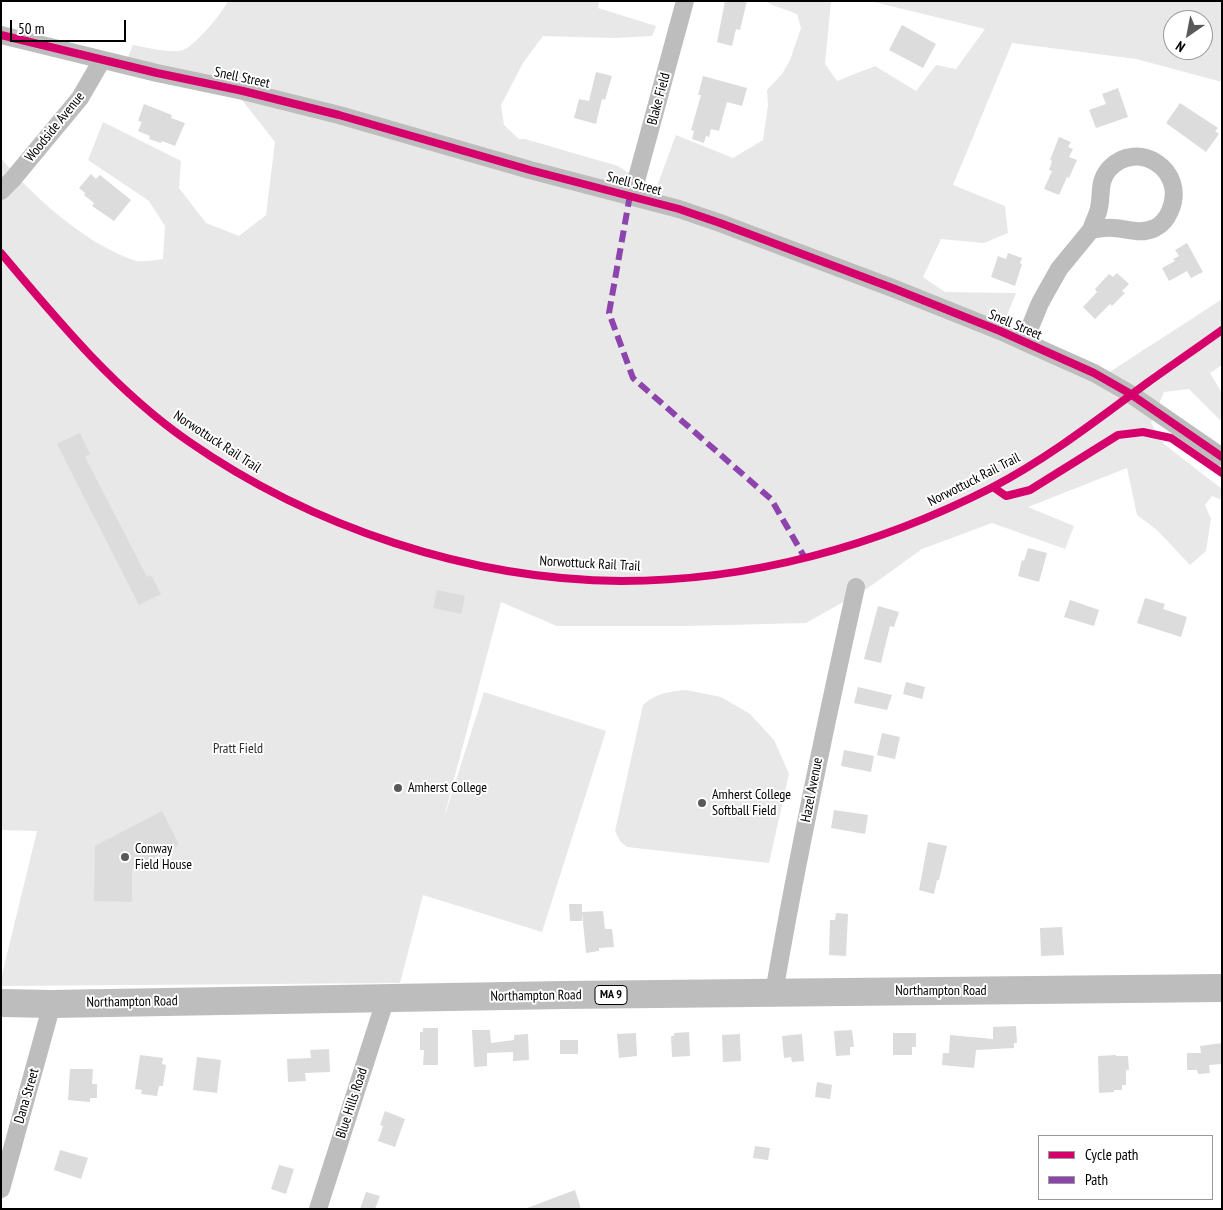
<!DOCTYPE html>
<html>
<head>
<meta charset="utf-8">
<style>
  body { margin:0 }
  #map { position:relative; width:1223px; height:1210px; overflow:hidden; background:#fff; font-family:"PT Sans Narrow",sans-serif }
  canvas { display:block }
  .frame { position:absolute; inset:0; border:2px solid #000; pointer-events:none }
  .legend { position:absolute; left:1038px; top:1135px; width:175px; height:65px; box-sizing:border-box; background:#fff; border:1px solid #999; margin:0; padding:6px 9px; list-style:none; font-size:15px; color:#000 }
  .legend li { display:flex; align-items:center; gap:10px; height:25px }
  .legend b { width:25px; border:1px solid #999 }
  .north { position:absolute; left:1163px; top:10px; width:50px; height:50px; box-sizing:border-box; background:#fff; border:1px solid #999; border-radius:50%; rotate:213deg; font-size:14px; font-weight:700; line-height:20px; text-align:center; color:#000 }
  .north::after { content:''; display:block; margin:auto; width:18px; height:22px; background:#595959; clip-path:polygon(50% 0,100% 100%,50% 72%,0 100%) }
  .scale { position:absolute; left:10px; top:20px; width:116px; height:22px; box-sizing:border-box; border:2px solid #000; border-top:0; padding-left:6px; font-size:15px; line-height:18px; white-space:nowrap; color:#000; -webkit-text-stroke:4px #fff; paint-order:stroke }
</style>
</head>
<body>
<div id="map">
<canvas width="1223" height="1210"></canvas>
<div class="frame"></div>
<ul class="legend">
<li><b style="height:6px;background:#d6006c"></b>Cycle path</li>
<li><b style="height:6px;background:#8e44ad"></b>Path</li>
</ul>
<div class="north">N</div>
<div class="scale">50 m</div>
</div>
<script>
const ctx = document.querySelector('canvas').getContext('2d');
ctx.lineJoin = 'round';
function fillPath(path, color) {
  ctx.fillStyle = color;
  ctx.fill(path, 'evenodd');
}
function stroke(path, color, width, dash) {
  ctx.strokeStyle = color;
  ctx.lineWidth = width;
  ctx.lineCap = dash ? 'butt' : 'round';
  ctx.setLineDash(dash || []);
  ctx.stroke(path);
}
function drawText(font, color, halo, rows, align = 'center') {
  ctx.font = font + ' "PT Sans Narrow",sans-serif';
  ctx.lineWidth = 4;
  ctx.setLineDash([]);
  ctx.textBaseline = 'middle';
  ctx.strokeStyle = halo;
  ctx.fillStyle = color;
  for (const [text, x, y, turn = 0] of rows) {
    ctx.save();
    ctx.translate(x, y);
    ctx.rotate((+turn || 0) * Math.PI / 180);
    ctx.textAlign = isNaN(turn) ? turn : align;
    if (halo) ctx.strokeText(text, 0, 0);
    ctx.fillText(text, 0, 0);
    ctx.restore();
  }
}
fillPath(new Path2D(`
  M228,1H599L598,8L656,26L652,36L615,38L543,36L523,63L501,105L504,125L519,139H525L618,166L641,181L657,186L676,135L733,158L763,140L768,105L767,90L782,74L790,60L801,28L797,14L770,4L766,1H831L825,64L837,81L875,66L916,91L936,65L956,69L985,29L870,1H1222V82L1136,59L1012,43L953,185L1005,206L1008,233L984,243L941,239L923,277L945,292L1016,293L997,340L1097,381C1138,352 1181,327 1222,299V365L1210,373L1222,393V417L1220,420L1189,389L1164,392L1151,423L1164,444L1222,489V500L1212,496L1205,505L1211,519L1206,551L1190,565L1157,530L1137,515L1127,468L1028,507L1074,526L1065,549L992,523L922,549L868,588L806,623L687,626H557L501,602L443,821L484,692L606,731L542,932L423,895L400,983L1,986V979L37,831L1,830V158C33,197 85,243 133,260C141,263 154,260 163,259L165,226L149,201L88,160L103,122L181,161L179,188L206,223L239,236L266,215L275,142L227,81L128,57L133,45C146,47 171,54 183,50C196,45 222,13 228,1ZM1173,20H1203V50H1173Z
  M686,690L721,697L750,714L774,740L789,774L769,863L627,847L620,841L615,831L643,705C654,694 670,691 686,690Z`), '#e8e8e8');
fillPath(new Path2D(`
  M725,1H747L740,30L736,29L732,46L717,42Z
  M902,25L936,44L923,68L889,50Z
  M596,72L612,76L605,100L602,99L596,124L574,118L579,99L589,101Z
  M703,76L747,88L742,106L727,102L719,131L711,129L709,137L706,136L704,143L692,139L694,131L691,130L701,95H698Z
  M1118,88L1128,117L1096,128L1089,110L1106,104L1102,94Z
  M1180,103L1218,128L1215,131L1219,134L1206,152L1166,123Z
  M144,104L172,115L171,118L185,123L175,146L162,141L161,143L149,139L150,136L138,131L142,122L138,121Z
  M1059,137L1071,142L1068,147L1073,149L1069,157L1077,160L1069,178L1067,177L1059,195L1044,189L1052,171L1049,170L1052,161L1050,160Z
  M91,174L96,179L100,175L131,200L114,221L92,206L94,203L84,195L85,193L79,188Z
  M1187,243L1203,272L1191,278L1187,271L1169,281L1162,268L1175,261L1173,259L1179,256L1175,250Z
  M1008,253L1022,258L1020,263L1022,264L1015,286L991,277L998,256L1006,259Z
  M1117,273L1129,284L1122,291L1125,293L1112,306L1110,304L1095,319L1083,307L1097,292L1095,289L1109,274L1113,277Z
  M80,433L90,454L85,457L147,577L151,575L161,594L139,605L57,444Z
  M1028,548L1047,553L1039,582L1018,576L1022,560L1024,561Z
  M437,590L465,596L461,614L433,608Z
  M1145,598L1165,604L1163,609L1187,617L1181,637L1137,623Z
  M1070,600L1099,610L1094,626L1064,617Z
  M878,606L899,612L894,627L890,626L881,663L864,659Z
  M906,682L925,687L922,699L903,694Z
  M858,687L892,695L887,710L854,703Z
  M882,733L900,737L895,759L877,755Z
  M844,750L874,756L871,772L841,766Z
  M834,810L868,815L865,834L831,828Z
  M162,811L179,845L132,869V902L94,901L95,846Z
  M928,842L947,846L939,880H937L934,894L919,890Z
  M569,904H582V921H570Z
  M603,911L605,929H612L614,947L599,948V951L586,953L582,912Z
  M836,913L848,914L846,956L829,955L830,920H835Z
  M1062,927L1064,955L1041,956L1040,928Z
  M1016,1026L1017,1043H1014V1048L976,1050L974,1068L942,1065L943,1053H949L950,1035L993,1039V1027Z
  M423,1028H438V1065H423L424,1050H420V1032H423Z
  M472,1030H490L491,1043L514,1040V1035L528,1034L529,1060L513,1061V1052L487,1053V1066L474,1067Z
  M852,1030L854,1047H850V1055L836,1056L834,1031Z
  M689,1032L690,1056L672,1057L671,1036H674V1033Z
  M636,1033L637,1056L619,1058L617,1034Z
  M893,1033H916V1047H912V1055H893Z
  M740,1034L741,1061L723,1062L722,1035Z
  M802,1034L804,1061L792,1062L791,1057L784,1058L782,1036Z
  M560,1040H578V1054H560Z
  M1222,1043V1064L1209,1065L1210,1073L1198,1074L1197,1070H1187V1053H1201L1200,1046Z
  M329,1049L330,1072L305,1073L306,1081L288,1082L287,1059L311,1058L310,1050Z
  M140,1055L163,1058L162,1064L166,1065L163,1086H159L157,1096L141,1094L142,1090L135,1089Z
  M1116,1055V1056H1128L1129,1070H1126V1085H1122V1090H1114V1092L1099,1093L1098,1056Z
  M197,1057L221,1060L217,1093L193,1090Z
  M70,1069H93L92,1084H97V1098H90V1102L68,1100Z
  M817,1082L832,1085L830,1099L815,1097Z
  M385,1111L405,1119L395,1147L378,1141L383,1126L380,1125Z
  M755,1146L770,1148L768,1160L753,1158Z
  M60,1150L88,1158L81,1179L54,1170Z
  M279,1165L294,1169L286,1194L271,1189Z
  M575,1190L581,1209H527V1208Z
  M366,1192L380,1196L375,1209H360Z`), '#dcdcdc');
stroke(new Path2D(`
  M1,35L157,73L243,91L339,115L530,170L679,209L720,223L895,289L1000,331L1094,373L1129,393L1222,457
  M1,191L12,180L80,98L102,60
  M632,196L685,1
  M1024,342L1040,303L1059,269L1091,230C1098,229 1106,227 1114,228C1129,229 1140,235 1155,228C1161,225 1167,218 1170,211C1188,170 1137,138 1109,169C1097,183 1103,196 1098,212C1096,218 1093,224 1091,230
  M774,993C797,857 826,722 856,587
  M1,1189L52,1004
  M318,1209L386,998`), '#bdbdbd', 18);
stroke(new Path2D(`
  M1,1003L52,1004L563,995L1222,988`), '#bdbdbd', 28);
stroke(new Path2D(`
  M630,195L609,313L633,378L771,499L805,558`), '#8e44ad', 6, [12, 6]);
stroke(new Path2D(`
  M1,35L157,73L243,91L339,115L530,170L679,209L720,223L895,289L1000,331L1094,373L1129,393L1222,457
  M1,253C58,321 115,390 188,441C311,527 470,580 621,581C750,581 877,546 991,488C1047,459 1097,420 1147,383C1172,365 1197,348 1222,330
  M993,487L1006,496L1030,490L1118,435L1143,432L1171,438L1222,473`), '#d6006c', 8);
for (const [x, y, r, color] of [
  [398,788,5,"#595959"],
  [702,803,5,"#595959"],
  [125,857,5,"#595959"]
]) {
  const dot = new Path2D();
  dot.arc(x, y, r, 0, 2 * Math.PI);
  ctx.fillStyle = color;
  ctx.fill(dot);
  stroke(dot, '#fff', 2);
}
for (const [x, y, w] of [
  [611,995,32]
]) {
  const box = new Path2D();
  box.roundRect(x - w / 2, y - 9.5, w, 19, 4);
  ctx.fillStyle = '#fff';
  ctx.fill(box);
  stroke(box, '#000', 1);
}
drawText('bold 12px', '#000', null, [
  ["MA 9",611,995]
]);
drawText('14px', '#000', '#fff', [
  ["Snell Street",242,78,12],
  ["Blake Field",659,99,-75],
  ["Woodside Avenue",55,127,-51],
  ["Snell Street",634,184,15],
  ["Snell Street",1015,325,23],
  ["Norwottuck Rail Trail",217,442,33],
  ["Norwottuck Rail Trail",974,480,-27],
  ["Norwottuck Rail Trail",590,564,3],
  ["Hazel Avenue",812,790,-79],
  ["Northampton Road",941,991],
  ["Northampton Road",536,996,-1],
  ["Northampton Road",132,1002,-1],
  ["Dana Street",27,1096,-74],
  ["Blue Hills Road",352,1103,-72]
]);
drawText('14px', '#2d2d2d', '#fff', [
  ["Pratt Field",238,749]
]);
drawText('14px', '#000', '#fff', [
  ["Amherst College",408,788],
  ["Amherst College",712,795],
  ["Softball Field",712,811],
  ["Conway",135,849],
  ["Field House",135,865]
], 'left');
</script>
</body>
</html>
